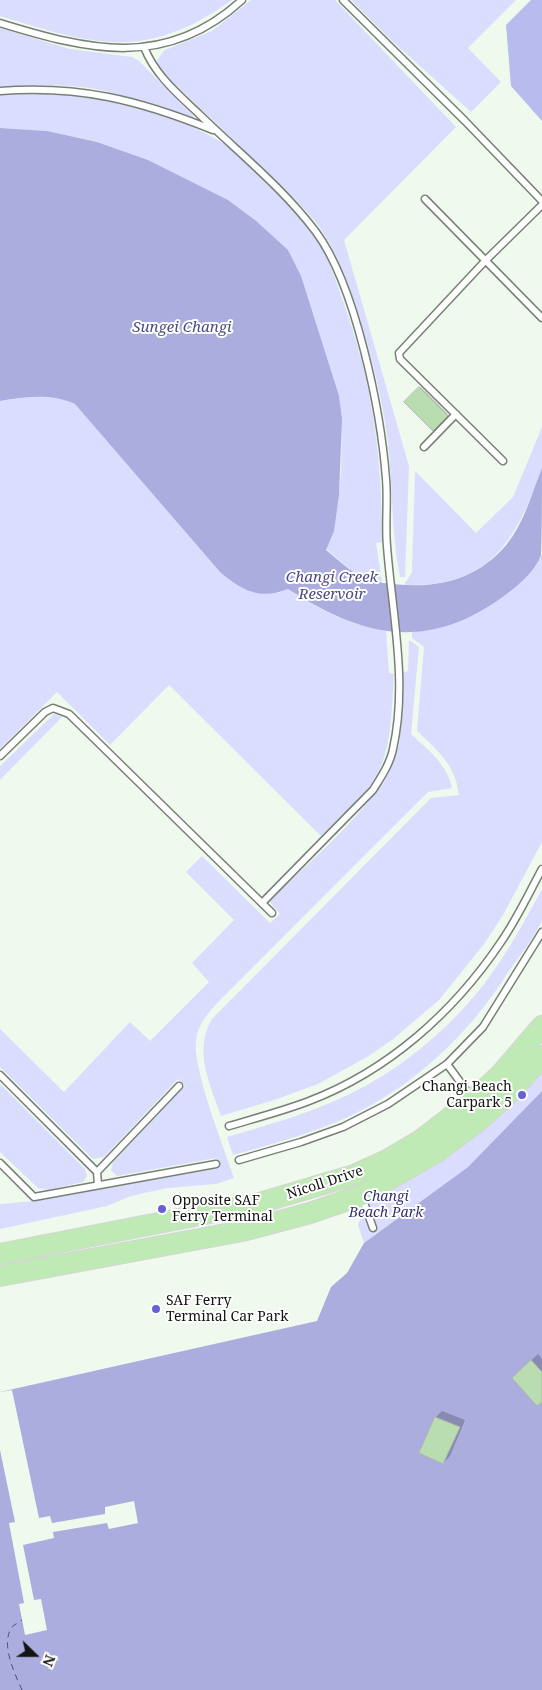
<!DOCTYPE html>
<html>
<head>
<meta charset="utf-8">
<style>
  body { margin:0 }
  #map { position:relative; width:542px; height:1690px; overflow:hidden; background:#eff9ed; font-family:"Noto Serif",serif }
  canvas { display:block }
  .north { position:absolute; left:10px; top:1630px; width:50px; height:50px; -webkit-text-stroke:4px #fff; paint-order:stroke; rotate:112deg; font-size:14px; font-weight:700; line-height:20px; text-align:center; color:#121511 }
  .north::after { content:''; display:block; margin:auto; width:18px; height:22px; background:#121511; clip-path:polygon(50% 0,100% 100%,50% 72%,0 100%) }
</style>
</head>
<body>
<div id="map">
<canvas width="542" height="1690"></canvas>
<div class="north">N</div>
</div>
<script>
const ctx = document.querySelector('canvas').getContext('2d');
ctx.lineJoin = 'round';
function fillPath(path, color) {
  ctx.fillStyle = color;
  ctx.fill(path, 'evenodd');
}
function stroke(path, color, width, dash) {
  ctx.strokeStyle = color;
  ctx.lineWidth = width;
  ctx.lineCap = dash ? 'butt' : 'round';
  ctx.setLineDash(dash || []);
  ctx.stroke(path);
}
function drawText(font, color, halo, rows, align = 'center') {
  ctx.font = font + ' "Noto Serif",serif';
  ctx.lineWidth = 4;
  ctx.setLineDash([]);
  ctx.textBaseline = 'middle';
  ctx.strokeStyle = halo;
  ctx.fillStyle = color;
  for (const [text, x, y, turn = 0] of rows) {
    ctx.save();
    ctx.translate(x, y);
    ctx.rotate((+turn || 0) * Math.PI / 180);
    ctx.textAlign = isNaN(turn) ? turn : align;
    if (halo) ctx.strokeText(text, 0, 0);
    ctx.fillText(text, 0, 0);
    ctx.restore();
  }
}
fillPath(new Path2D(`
  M0,0H232C145,62 94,45 0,16Z
  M251,0H335L456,127L344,240L409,466L405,577H400C391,531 393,488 388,442C382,388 354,281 325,236C316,220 303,208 291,195L161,71L157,60L165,50L212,31Z
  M351,0H516L468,48L501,82L471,112L390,39Z
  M0,28L70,49L132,57L139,61L194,116L190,119C159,108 128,95 96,89C64,84 32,85 0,87Z
  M20,92C37,92 54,90 70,92C120,98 176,116 220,141C240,153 257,173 274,190C287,204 303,218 314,235C328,255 336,281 344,304C373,385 382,456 382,542L376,543L382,583L357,575L326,549C343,508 344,440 339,396L255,220L228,200L148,160L97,142L47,131L0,128V94Z
  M40,395L60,398L75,404L279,593L288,589C323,612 345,623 386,631L389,673L394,674C391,714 393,759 366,792C353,808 336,821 321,836L169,685L110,745L57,692L0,749V401Z
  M542,427C542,440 542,456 542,469C538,482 532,495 526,508C501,564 466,587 404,585L412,572L415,471L476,533L513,497Z
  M542,554V842L503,915L484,944L439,1000L392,1040L367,1057L318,1084L274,1100L221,1116C210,1084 193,1051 212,1019L431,798L459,795C455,764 439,752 417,731L424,647L412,638V632C459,629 519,597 542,554Z
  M409,640L419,647L411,734C428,750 447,764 452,788L428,792L219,1001C208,1013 198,1024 196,1040C192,1068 224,1147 234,1178L216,1184L167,1188L131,1196L107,1206L0,1229V1204L34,1201L219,1168L216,1158L117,1176L111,1170L113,1162L185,1086L178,1079L104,1157L93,1159L0,1067V1029L64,1092L130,1022L150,1041L209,982L192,963L234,920L186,872L202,856L270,923L280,914L269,901C306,865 383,801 397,752C404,727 402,699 402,673L408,671Z
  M54,714L62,717L0,780V766Z
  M542,889C542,898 542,911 542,920C537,934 516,961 507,974C469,1034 413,1087 348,1117C311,1134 272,1144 233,1155L227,1137C265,1126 303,1115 339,1099C394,1075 448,1031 484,984C506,955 525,921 542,889Z
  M542,1066V1091L468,1167L364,1243L358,1225L370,1195L453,1147L522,1096Z
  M0,1084L85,1169L87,1176L83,1182L48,1190L38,1188L0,1152Z`), '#dbddff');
fillPath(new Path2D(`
  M531,0H542V121L511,86L506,25Z`), '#b8bbed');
fillPath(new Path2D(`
  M0,128L47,131L97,142L148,160L228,200L255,220L288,250L301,276L339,396L342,419L339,495L334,531L326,550C336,558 346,567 356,574C367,581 381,583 393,584C437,589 477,580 507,544C524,523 532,493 542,468C542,484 542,543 541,555C534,574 513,590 497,601C422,652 359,635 288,589C259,600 243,591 221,573L75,404C49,393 27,397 0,401Z
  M542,1091V1690H0V1392L317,1321L331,1287L347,1273L364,1243L468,1167Z`), '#aaadde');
fillPath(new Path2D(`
  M12,1390L39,1518L50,1516L52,1523L105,1514V1507L134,1501L138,1523L109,1529L107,1523L53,1532L54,1538L23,1545L34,1600L41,1599L47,1630L25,1635L19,1604L24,1603L9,1523L15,1522L0,1450V1392Z`), '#eff9ed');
fillPath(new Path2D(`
  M421,387L448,414L433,429L406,402Z
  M538,1354L542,1359V1400L520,1371Z
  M442,1411L465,1420L450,1456L443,1463L421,1453L436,1417Z`), '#0003');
stroke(new Path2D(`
  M22,1690C15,1674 0,1644 12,1627C14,1625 19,1622 22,1620`), '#4a4987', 1, [6, 5]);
const building = new Path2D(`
  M419,387L448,416L433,431L404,402Z
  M531,1360L542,1372V1402L537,1406L512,1378Z
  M435,1417L460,1427L443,1464L419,1453Z`);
fillPath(building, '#b9dcb0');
stroke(building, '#afb8ad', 1);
const service = new Path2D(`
  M343,0L465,121L542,201
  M0,23C88,50 166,70 242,0
  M144,47C155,75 178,94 199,114C239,153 283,188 316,232C356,286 381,412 386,479C388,501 385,524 387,546C392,613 408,682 393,749C390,764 381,777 373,790L262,903
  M0,91C79,85 139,100 213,130
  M425,199L542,318
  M424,447L456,414
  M503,461L400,359L399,353L486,260L542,205
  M0,756L45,712L53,708L69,714L272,913
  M447,1064L466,1090L469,1098
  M0,1075L97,1172L98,1185
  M229,1126C256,1118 283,1111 309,1101C388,1071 454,1012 501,942C517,919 529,893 542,869
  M239,1160L301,1142L343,1127L388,1104L447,1064L483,1027L542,932
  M0,1163L34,1197L216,1164
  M97,1172L179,1086
  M362,1197L373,1228`);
const primary = new Path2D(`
  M0,1254L256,1204L354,1175L387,1160L421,1140L470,1102L500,1075L542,1026
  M0,1276L242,1231L310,1213L362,1195L437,1152L476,1123L513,1090L542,1056`);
stroke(service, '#778075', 9);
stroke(primary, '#d4d5d4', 22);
stroke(service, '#fff', 6);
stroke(primary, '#bfeab5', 20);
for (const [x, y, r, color] of [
  [522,1095,5,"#6860d9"],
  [162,1209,5,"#6860d9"],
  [156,1309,5,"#6860d9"]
]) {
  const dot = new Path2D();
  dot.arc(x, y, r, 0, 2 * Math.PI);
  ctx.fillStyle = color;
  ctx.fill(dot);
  stroke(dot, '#fff', 2);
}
drawText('14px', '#121511', '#fff', [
  ["Changi Beach",512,1087,"right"],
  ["Carpark 5",512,1103,"right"],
  ["Opposite SAF",172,1201],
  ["Ferry Terminal",172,1217],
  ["SAF Ferry",166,1301],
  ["Terminal Car Park",166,1317]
], 'left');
drawText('14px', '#121511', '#fff', [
  ["Nicoll Drive",325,1183,-18]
]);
drawText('italic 14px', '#34316c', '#fff', [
  ["Changi",386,1197],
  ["Beach Park",386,1213]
]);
drawText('italic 15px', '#4a4987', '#fff', [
  ["Sungei Changi",182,328],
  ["Changi Creek",332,578],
  ["Reservoir",332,595]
]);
</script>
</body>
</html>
